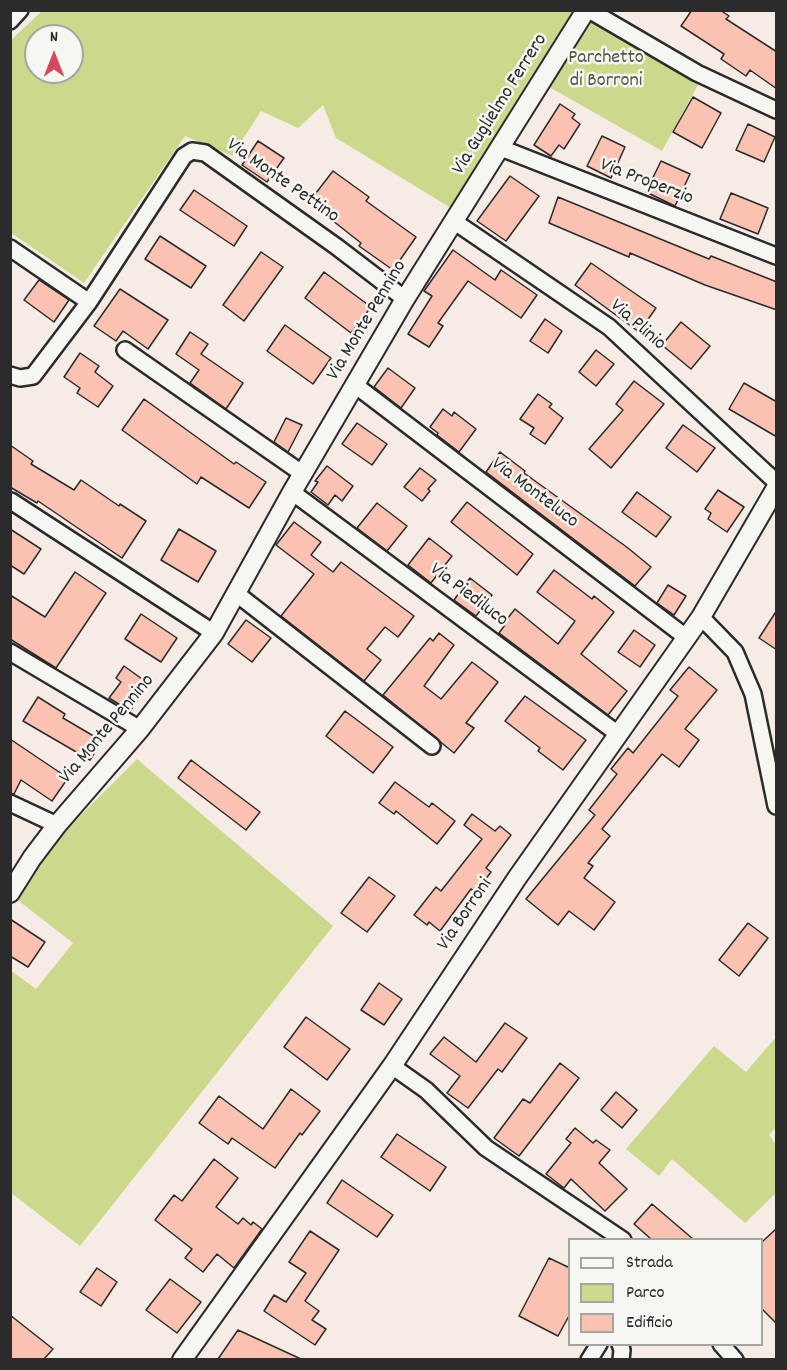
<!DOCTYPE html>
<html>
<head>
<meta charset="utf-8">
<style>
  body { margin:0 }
  #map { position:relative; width:787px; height:1370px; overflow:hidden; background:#f7ece5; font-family:Dekko,sans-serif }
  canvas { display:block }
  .frame { position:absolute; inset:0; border:12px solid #2b2b2b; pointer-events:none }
  .legend { position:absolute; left:568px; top:1238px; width:195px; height:108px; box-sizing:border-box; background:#f6f6f2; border:2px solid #a5a5a2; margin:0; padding:8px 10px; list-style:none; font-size:18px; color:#2b2b2b }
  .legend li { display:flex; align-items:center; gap:12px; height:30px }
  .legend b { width:30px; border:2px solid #a5a5a2 }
  .north { position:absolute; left:24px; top:24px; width:60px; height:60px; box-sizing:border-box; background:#f6f6f2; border:2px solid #a5a5a2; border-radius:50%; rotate:0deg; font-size:16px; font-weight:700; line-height:24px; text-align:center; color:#2b2b2b }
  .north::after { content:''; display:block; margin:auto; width:21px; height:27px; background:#d1495b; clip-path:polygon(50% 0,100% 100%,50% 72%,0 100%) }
</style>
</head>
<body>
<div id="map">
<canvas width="787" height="1370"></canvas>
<div class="frame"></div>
<ul class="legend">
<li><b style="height:8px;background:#f6f6f2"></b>Strada</li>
<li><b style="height:16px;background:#ccd98d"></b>Parco</li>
<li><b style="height:16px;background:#fbc2b2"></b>Edificio</li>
</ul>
<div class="north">N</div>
</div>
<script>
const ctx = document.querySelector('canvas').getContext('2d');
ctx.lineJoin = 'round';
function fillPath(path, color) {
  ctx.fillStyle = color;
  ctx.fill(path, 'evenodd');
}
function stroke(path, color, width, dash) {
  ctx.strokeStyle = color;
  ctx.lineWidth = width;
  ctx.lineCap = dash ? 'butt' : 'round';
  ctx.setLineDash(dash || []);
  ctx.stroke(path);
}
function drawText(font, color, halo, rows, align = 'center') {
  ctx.font = font + ' Dekko,sans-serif';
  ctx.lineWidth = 5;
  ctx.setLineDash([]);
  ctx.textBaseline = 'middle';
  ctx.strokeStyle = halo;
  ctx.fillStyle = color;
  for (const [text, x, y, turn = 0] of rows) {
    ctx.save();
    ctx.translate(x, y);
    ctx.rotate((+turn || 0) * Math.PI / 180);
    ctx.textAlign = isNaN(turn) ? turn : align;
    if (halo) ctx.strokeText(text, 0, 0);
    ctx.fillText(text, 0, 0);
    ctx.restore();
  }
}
fillPath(new Path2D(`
  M586,10L703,76L662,151L542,83Z
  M42,11H580L451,208L336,138L323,105L298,128L261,111L232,156L185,136L84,283L11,233V40ZM36,36H72V72H36Z
  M137,759L333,926L80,1246L11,1193L10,970L36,989L73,943L15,898L69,827Z
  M776,1037V1127L769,1135L776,1145V1193L745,1223L672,1159L659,1176L626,1149L714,1046L746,1072Z`), '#ccd98d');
const building = new Path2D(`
  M692,10H720L729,16L726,19L777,52V89L750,70L746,76L721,59L724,54L681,26Z
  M693,97L721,113L702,148L673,132Z
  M560,104L575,114L572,118L580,124L564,149L559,145L551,156L534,145Z
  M748,124L775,137L764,162L736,150Z
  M602,136L625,147L611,178L587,166Z
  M258,141L284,158L267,182L242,165Z
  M661,161L690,174L675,206L646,192Z
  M333,171L369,197L366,201L416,237L393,270L359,246L361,243L309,202Z
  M510,176L539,196L506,241L477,221Z
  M194,190L247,226L234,246L180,210Z
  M731,193L768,208L758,234L720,219Z
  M558,197L709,259L711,256L777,282V310L705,285L630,253L629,257L549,223Z
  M160,236L206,266L191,288L145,259Z
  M453,250L495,280L501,270L537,295L521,318L468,281L438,323L443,326L429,347L408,334L432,296L424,291Z
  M261,252L283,267L244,321L223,305Z
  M591,263L656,308L639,332L575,285Z
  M324,272L371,307L351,333L305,298Z
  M39,280L69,300L54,322L24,300Z
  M120,289L168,320L148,349L123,331L116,341L94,326Z
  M545,319L562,331L548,353L530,341Z
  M681,322L710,346L691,369L662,345Z
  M285,325L331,358L313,384L267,351Z
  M190,332L208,344L201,354L243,383L226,409L190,383L199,370L176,354Z
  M596,350L614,364L596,386L579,372Z
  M80,353L99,366L95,372L113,386L98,407L77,393L80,388L64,377Z
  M388,368L415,388L401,408L374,387Z
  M634,381L664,404L611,468L589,449L623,410L616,404Z
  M744,383L777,402V437L729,409Z
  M538,394L552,404L549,407L563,418L545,444L530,434L534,428L520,419Z
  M144,399L234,464L236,462L266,482L249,508L201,477L197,484L122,430Z
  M443,409L452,416L454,412L476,429L459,452L437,435L438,433L430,427Z
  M286,418L302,425L288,452L274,442Z
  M357,423L387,444L372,465L342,444Z
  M683,425L715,448L697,472L666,448Z
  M10,445L33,461L31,464L74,490L81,480L119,506L120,504L146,521L122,558L38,501L37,503L10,487Z
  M500,452L525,471L524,473L628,548L651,567L635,586L486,472Z
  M327,466L353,486L342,501L335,495L328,505L311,492L318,482L315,481Z
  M420,468L436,480L428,489L430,491L422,501L404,487Z
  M718,490L744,507L727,532L708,519L711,513L705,509Z
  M637,492L671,517L656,537L622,512Z
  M467,502L533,554L517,575L451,522Z
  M377,503L407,526L387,551L357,528Z
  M294,522L321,542L311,555L333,572L341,562L414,616L398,637L385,627L367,649L381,660L364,681L281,616L314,574L276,545Z
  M10,529L41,549L24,574L10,565Z
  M179,529L216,551L198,582L161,560Z
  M429,538L452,556L431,583L408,565Z
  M554,570L592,599L594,596L614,612L581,654L627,691L608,715L499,633L505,625L503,624L515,609L558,644L575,621L537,592Z
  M75,572L106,593L56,668L10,639V595L45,617Z
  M470,578L492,595L476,616L454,600Z
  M668,585L686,596L674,615L657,603Z
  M777,610V650L759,638Z
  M141,614L177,638L161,662L125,639Z
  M246,620L271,638L252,662L228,644Z
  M634,630L655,645L640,667L618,652Z
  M439,633L454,645L424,686L441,699L472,662L498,682L466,723L474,728L454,753L383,695L430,638L433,641Z
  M124,666L149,684L130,711L109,698L121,682L116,678Z
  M689,667L717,690L685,729L699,740L679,767L662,754L602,829L610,836L588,863L593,866L584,878L615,902L594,930L569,911L558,925L526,899L595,815L589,810L617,774L611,769L628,748L633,753L678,696L670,690Z
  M525,696L586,740L563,770L538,751L540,748L505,721Z
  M38,697L65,714L63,718L102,741L90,760L23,721Z
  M345,711L393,747L373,773L326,736Z
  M10,739L68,778L52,801L21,780L14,794L10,793Z
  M191,760L260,812L246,830L178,778Z
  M395,782L429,807L432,803L455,821L437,844L396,811L394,814L379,803Z
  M472,814L495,831L500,826L511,835L486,868L491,872L476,892L471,889L440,931L429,922L427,925L414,915L436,887L441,891L482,839L464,825Z
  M369,877L395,896L367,932L341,913Z
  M10,919L45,942L28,967L10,956Z
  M748,923L768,938L739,976L719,960Z
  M379,983L402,999L384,1025L361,1010Z
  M306,1017L350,1049L327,1080L284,1047Z
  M505,1023L527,1038L502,1072L498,1069L468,1108L447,1093L460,1076L430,1054L444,1037L476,1062Z
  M560,1063L579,1078L519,1156L494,1138L523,1099L530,1103Z
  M291,1089L320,1111L302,1135L300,1133L275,1168L232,1138L228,1144L199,1123L219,1096L263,1129Z
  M616,1092L637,1110L622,1128L601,1110Z
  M575,1128L593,1143L596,1140L610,1150L599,1163L627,1189L605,1211L571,1179L564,1188L546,1174L571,1143L566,1139Z
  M397,1134L446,1167L430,1191L381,1157Z
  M214,1159L238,1178L216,1207L238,1224L243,1218L251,1225L253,1222L262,1229L234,1268L217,1254L203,1272L185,1258L192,1249L155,1220L174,1195L182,1201Z
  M342,1180L393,1215L377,1237L327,1203Z
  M652,1204L693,1239H651L634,1224Z
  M777,1228V1324L762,1309V1242Z
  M310,1231L339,1250L305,1301L319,1311L312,1320L326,1329L315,1345L264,1311L274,1295L286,1302L306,1273L289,1262Z
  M549,1258L570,1268V1314L558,1336L519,1316Z
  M97,1268L117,1282L101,1306L80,1292Z
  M170,1279L201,1302L177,1333L146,1310Z
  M10,1315L53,1349L44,1359H10Z
  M238,1330L301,1359H218Z`);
fillPath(building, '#fbc2b2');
stroke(building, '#2b2b2b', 1.5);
const minor = new Path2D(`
  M589,10L697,73L776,110
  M10,21L20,10
  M501,148L776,256
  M455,222L609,327L776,482
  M10,248L89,302
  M125,350L303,474
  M10,375L20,378L33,376L89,302L184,156L192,151L205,153L337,247L405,299
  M355,385L687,638
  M292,492L618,734
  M11,501L214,633
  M237,594L432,746
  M701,617L735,652L753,694L776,806
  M10,652L140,729
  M10,803L57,825
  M392,1066L426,1090L486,1148L623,1240
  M620,1344L622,1350L621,1360
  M721,1344L735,1360
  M589,1360L599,1344`);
const tertiary = new Path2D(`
  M10,893L32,858L57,825L140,729L214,633L292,492L405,299L586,10
  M182,1360L392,1066L517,878L701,617L776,488`);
stroke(minor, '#2b2b2b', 20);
stroke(tertiary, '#2b2b2b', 22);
stroke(minor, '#f6f6f2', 15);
stroke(tertiary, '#f6f6f2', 18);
drawText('20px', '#535644', '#f6f6f2', [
  ["Parchetto",606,59],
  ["di Borroni",606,82]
]);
drawText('20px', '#2b2b2b', '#f6f6f2', [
  ["Via Guglielmo Ferrero",501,105,-58],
  ["Via Monte Pettino",282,182,35],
  ["Via Properzio",646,183,21],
  ["Via Monte Pennino",368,321,-59],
  ["Via Plinio",637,326,41],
  ["Via Monteluco",534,494,37],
  ["Via Piediluco",468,596,37],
  ["Via Monte Pennino",108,730,-50],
  ["Via Borroni",466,915,-56]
]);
</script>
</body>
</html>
